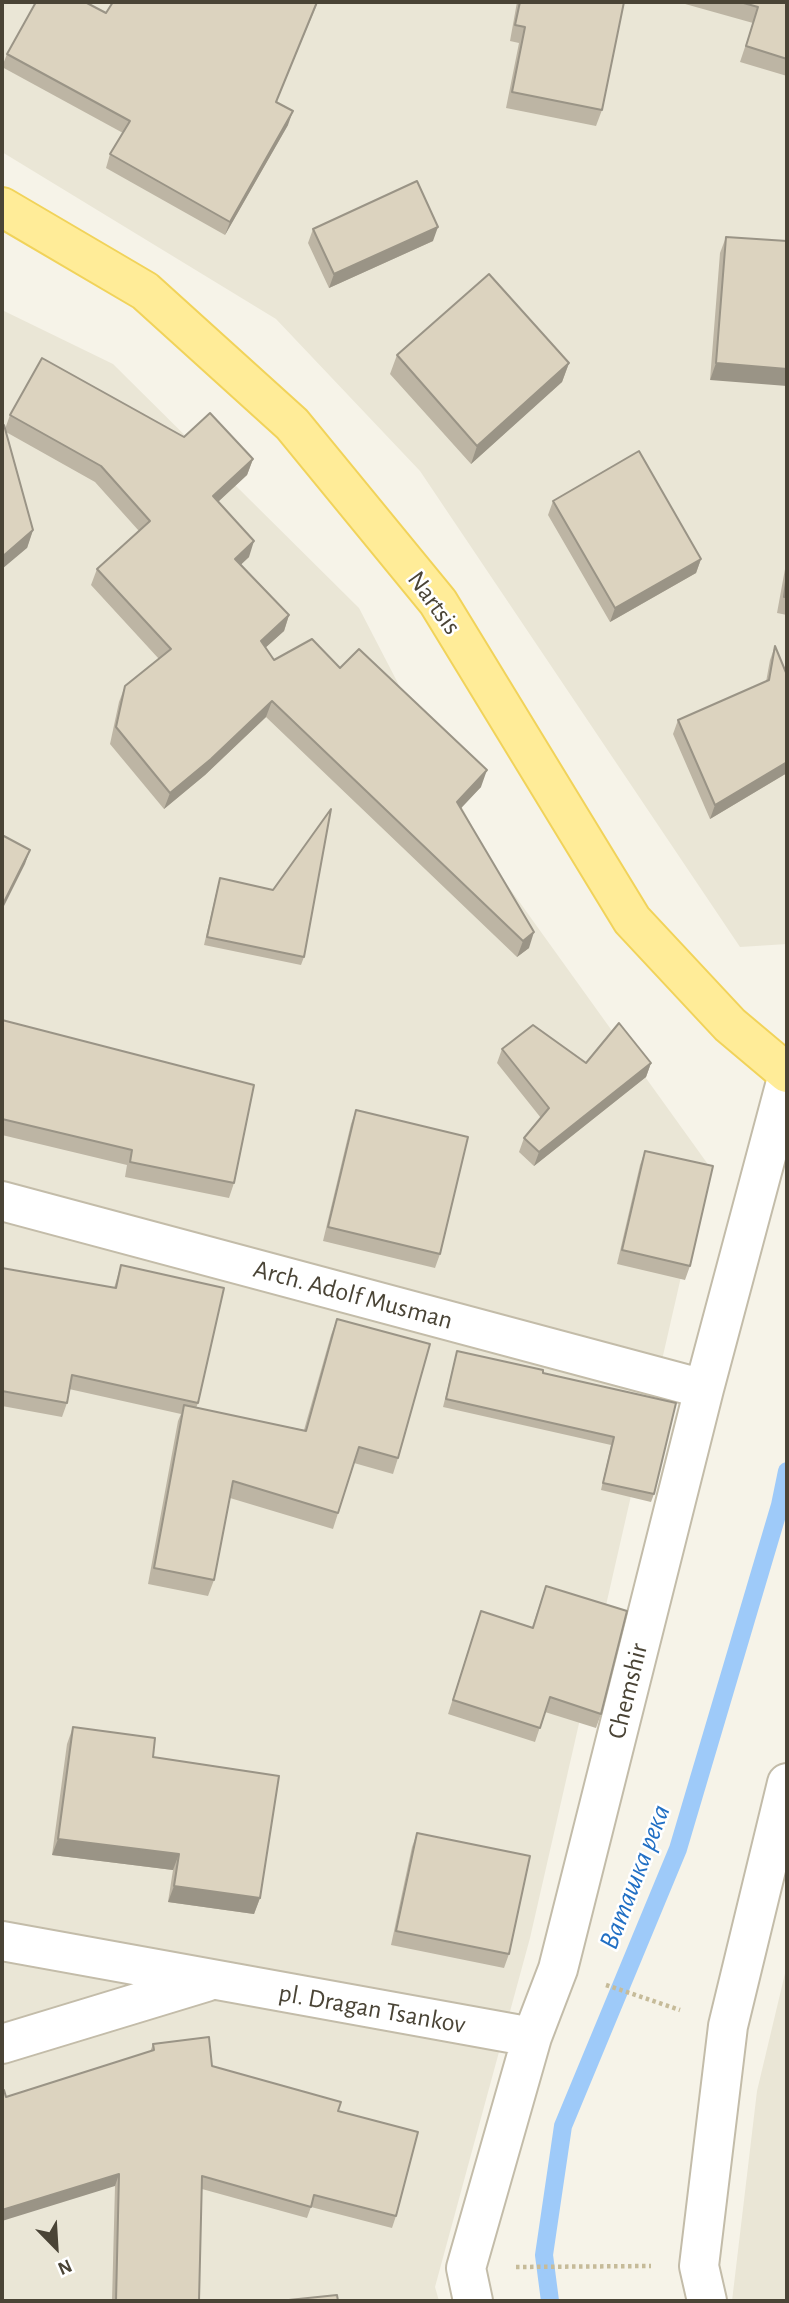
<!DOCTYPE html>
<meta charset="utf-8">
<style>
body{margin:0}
#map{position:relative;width:789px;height:2303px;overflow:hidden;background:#f6f3e8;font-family:"Alegreya Sans",sans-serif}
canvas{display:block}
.frame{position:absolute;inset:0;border:4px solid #4a4436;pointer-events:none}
.north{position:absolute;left:21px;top:2212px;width:70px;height:70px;-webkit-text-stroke:5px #fff;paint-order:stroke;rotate:156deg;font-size:19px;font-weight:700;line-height:28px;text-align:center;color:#4a4436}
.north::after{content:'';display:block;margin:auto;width:24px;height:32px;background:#4a4436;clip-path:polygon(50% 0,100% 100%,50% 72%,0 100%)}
</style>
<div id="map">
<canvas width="789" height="2303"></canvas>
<div class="frame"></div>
<div class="north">N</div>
</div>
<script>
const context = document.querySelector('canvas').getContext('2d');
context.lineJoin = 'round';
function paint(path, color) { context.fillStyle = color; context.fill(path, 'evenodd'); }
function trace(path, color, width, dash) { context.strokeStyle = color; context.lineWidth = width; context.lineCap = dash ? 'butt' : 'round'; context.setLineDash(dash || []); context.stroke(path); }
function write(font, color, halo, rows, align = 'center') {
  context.font = font + ' "Alegreya Sans",sans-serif'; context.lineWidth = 5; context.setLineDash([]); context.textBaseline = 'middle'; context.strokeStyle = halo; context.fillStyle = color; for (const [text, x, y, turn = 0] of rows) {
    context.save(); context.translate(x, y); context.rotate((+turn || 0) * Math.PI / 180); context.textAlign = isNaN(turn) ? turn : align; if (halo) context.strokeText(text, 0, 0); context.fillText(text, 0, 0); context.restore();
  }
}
paint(new Path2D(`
 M2,2H787V944L740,947L420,471L276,319L2,152Z
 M2,310L113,364L359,608L490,861L707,1163L530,1938L435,2287L439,2301H2Z
 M787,1965V2301H732L757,2091Z`), '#eae6d6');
trace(new Path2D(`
 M550,2301L544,2255L563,2126L678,1849L780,1505L787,1471`), '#9ecaf9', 18);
const minor = new Path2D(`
 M2,1201L704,1389
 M2,1941L532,2037
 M2,2044L206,1982
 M473,2301L466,2268L532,2037L558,1969L704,1389L787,1078
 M707,2301L699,2266L728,2026L787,1783`);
const major = new Path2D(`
 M2,207L145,291L292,424L438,602L632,920L730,1025L787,1073`);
trace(minor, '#c3bca9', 42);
trace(major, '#f1d35a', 42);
trace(new Path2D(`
 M606,1985L680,2010
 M516,2267L651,2266`), '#c6bb99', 4.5, [3.5, 3.5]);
trace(minor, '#fff', 38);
trace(major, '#ffec98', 38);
paint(new Path2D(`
 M113,2H318L276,102L288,125L225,235L106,168L110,154L123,133L2,67L7,54L106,13Z
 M517,2H624L602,110L596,126L506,108L519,43L510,41Z
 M678,2H787V76L740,62L753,23Z
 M313,229L433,241L329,288L308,243Z
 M726,237L787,241L710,380L720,253Z
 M397,355L569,363L562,382L471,464L390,374Z
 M10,415L184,437L253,459L247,475L218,502L249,557L241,564L289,615L284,631L265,648L274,660L340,668L481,787L460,808L529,948L517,957L266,717L205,775L164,809L110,744L119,702L125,686L159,659L91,585L97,569L139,531L95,482L6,432L33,530L27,548L5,429Z
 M553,501L701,559L696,573L610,622L548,515Z
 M787,558V615L777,613Z
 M775,646L787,675V773L710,819L673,734L678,720L766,682L770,660Z
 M220,878L273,890L304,957L301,965L204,945L218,885Z
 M2,1020L234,1183L229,1198L125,1177L127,1165L2,1135Z
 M502,1049L586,1063H651L646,1077L534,1166L519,1152L524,1138L541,1118L497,1063Z
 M356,1110L440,1254L435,1268L323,1241L351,1124Z
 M645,1151L690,1266L685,1280L617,1264L640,1165Z
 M121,1265L198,1403L196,1408L304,1430L331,1335L337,1319L398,1458L393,1474L354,1463L333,1529L230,1498L214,1580L208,1596L148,1584L178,1421L181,1414L69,1389L67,1403L62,1417L2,1406V1268L114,1288Z
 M457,1351L543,1373L676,1403L654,1494L651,1502L601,1490L611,1445L443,1407Z
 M546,1586L601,1714L596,1728L545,1712L535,1742L448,1714L481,1611L532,1627Z
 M73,1727L153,1757L260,1898L254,1914L168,1902L173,1870L52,1855L67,1744Z
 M417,1833L509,1954L504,1968L391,1945L412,1847Z
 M153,2044L338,2111L396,2216L392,2228L311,2207L307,2218L202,2189L199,2301H112L115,2186L6,2097L150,2052Z`), '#bdb5a4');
paint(new Path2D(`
 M293,111L288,125L225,235L230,222Z
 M438,227L433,241L329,288L334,274Z
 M569,363L562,382L471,464L477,446Z
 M716,363L787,369V386L710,380Z
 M253,459L247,475L207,512L213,496Z
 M33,530L27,548L2,569V557Z
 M254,541L249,557L230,575L235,559Z
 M701,559L696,573L610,622L615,608Z
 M289,615L284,631L255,657L261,641Z
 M272,701L266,717L205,775L164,809L170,793Z
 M787,762V773L710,819L715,805Z
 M487,770L481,787L451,819L457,802Z
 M30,850L25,864L2,910V906Z
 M534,932L529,948L517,957L523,941Z
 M651,1063L646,1077L534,1166L539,1152Z
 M58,1839L179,1854L173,1870L52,1855Z
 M174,1886L260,1898L254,1914L168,1902Z
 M119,2174L115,2186L2,2221V2210Z`), '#9a9486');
const building = new Path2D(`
 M36,2H85L106,13L113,2H317L276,102L293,111L230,222L110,154L130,121L7,54Z
 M520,2H624L602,110L512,92L525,27L515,25Z
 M740,2H787V59L746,46L758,7Z
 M417,181L438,227L334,274L313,229Z
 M726,237L787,241V369L716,363Z
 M489,274L569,363L477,446L397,355Z
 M42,358L184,437L210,413L253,459L213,496L254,541L235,559L289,615L261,641L274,660L312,639L340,668L359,649L487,770L457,802L534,932L523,941L272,701L211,759L170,793L116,727L125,686L171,649L97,569L150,521L101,466L10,415Z
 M4,425L33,530L2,557V428Z
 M639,451L701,559L615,608L553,501Z
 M787,574V597H784Z
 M775,646L787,675V762L715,805L678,720L769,680Z
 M331,809L304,957L207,937L220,878L273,890Z
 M2,835L30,850L2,906Z
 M2,1020L254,1085L234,1183L130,1162L132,1150L2,1119Z
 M619,1023L651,1063L539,1152L524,1138L549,1108L502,1049L533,1025L586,1063Z
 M356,1110L468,1137L440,1254L328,1227Z
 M645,1151L713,1166L690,1266L622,1250Z
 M121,1265L224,1288L198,1403L72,1375L67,1403L2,1391V1268L116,1288Z
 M337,1319L430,1344L398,1458L359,1447L338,1513L233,1481L214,1580L154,1568L184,1405L306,1431Z
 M457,1351L543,1370V1373L676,1403L654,1494L603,1483L614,1437L446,1399Z
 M546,1586L627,1611L601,1714L550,1697L540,1728L453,1700L481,1611L533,1628Z
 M73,1727L155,1738L153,1757L279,1776L260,1898L174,1886L179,1854L58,1839Z
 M417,1833L530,1856L509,1954L396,1931Z
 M209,2037L212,2066L341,2102L338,2111L418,2132L396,2216L314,2195L311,2207L202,2176L199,2301H116L119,2174L2,2210V2091L4,2090L6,2097L154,2050L153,2044Z
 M337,2295L338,2301H279Z`);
paint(building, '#dcd3bf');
trace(building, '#9a9486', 2);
write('26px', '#4a4436', '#fff', [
 ["Nartsis",434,603,54],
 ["Arch. Adolf Musman",353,1295,15],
 ["Chemshir",628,1691,-76],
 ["pl. Dragan Tsankov",372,2009,10]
]);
write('italic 28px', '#216fc4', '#fff', [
 ["Ваташка река",635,1877,-69]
]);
</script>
